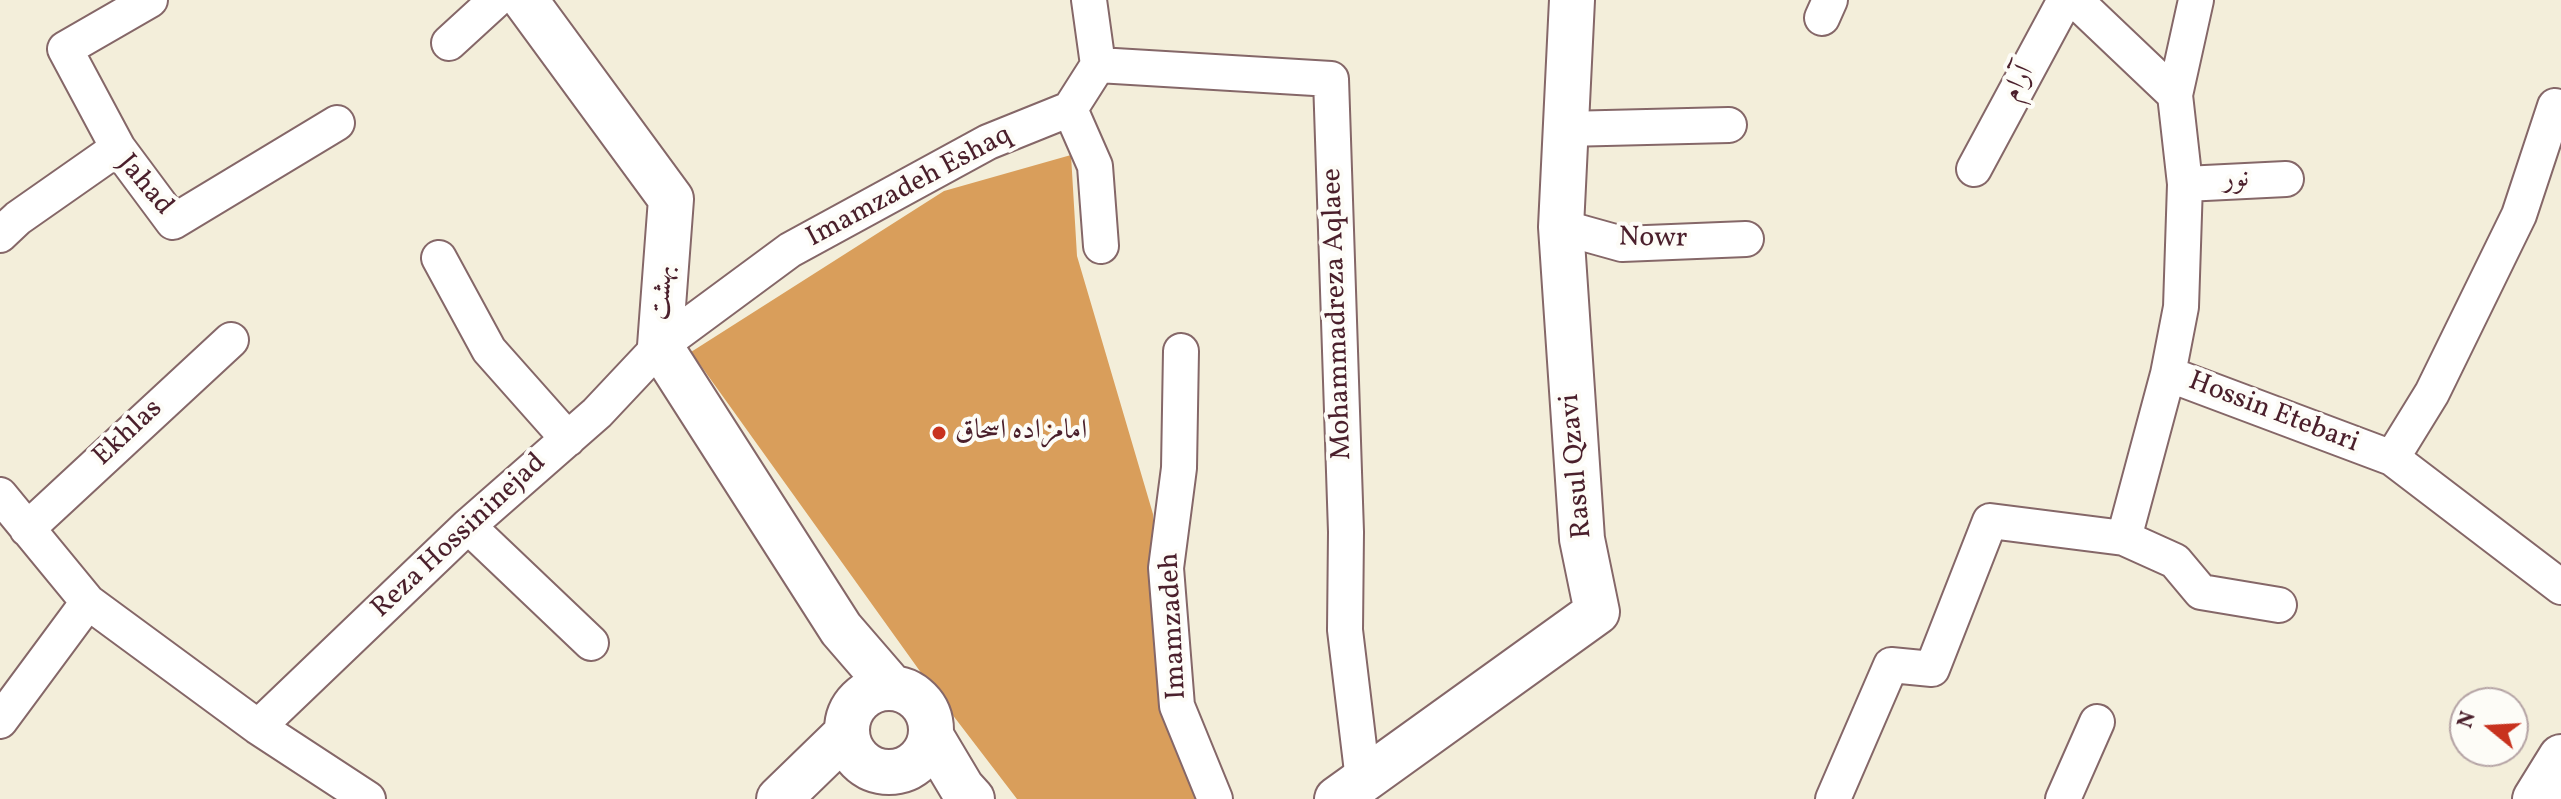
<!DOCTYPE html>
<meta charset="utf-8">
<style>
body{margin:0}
#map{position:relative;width:2561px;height:799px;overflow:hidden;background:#f3eeda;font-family:Vollkorn,serif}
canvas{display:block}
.north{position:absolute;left:2449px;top:687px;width:80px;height:80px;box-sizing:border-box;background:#fdfcf7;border:2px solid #b5a4a5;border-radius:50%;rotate:288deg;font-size:22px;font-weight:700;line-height:32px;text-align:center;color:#4a1f2b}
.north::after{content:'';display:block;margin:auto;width:28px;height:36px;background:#c8321e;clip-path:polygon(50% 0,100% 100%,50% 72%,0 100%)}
</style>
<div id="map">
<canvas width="2561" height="799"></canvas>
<div class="north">N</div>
</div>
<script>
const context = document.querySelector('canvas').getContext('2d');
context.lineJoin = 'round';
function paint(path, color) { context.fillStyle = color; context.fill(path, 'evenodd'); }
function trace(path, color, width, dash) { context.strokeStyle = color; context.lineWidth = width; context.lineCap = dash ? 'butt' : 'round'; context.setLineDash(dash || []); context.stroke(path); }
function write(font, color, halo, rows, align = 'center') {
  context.font = font + ' Vollkorn,Amiri,serif'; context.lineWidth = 8; context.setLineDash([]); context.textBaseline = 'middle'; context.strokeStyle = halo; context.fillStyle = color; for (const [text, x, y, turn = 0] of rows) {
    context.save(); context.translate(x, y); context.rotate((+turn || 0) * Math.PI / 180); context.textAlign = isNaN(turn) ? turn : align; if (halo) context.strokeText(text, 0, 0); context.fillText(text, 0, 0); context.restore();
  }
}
paint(new Path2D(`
 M1071,155L1077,256L1153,514L1162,709L1196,799H1017L932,688L691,352L944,191Z`), '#d99e5b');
const minor = new Path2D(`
 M2075,0L2175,95L2185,184L2181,307L2168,374L2392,458L2561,587
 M1822,18L1830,0
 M449,43L496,0
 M1098,65L1331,79L1346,532L1345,630L1363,780
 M2175,95L2196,0
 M1070,109L1095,166L1101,246
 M1565,129L1729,125
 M118,148L65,49L150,0
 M1974,169L2065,0
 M2185,184L2286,179
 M1561,227L1622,244L1746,239
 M0,235L18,218L118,148L173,222L337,123
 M439,258L489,350L568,439
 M1181,351L1179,468L1166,568L1177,706L1215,799
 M2392,458L2432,393L2519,215L2555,106
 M0,495L88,602L258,727L368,799
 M468,526L591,643
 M27,529L231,340
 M2124,538L2168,374
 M0,721L88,602
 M258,727L468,526L597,413L660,346L790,250L988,142L1070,109L1098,65L1089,0
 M1833,799L1891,665L1932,669L1990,521L2124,538L2175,561L2201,592L2279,605
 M2063,799L2097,722`);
const tertiary = new Path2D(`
 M525,0L671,199L660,346L841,629L892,688
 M847 730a42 42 0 1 1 84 0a42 42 0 1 1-84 0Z
 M931,736L962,788L972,799
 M779,799L847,733
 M1337,799L1597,612L1582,539L1561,227L1572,0`);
const secondary = new Path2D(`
 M2535,799L2561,757`);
trace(minor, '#856768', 38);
trace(tertiary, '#856768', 48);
trace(secondary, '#856768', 48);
trace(minor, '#fff', 34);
trace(tertiary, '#fff', 44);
trace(secondary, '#fff', 44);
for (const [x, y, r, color] of [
 [939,433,8,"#c8321e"]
]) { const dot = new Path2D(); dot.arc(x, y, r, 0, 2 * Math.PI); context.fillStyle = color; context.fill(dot); trace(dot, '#fdfcf7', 3); }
write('28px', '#4a1f2b', '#fdfcf7', [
 ["آرام",2020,84,-62],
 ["نور",2236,181,-3],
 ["Jahad",144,186,50],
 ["Imamzadeh Eshaq",910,188,-28],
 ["Nowr",1653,240,1],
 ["بهشت",664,293,-86],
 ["Mohammadreza Aqlaee",1339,314,-92],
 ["Hossin Etebari",2273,414,21],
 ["Ekhlas",129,434,-43],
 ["Rasul Qzavi",1578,466,-95],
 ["Reza Hossininejad",460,537,-43],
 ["Imamzadeh",1175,626,-93]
]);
write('28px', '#4a1f2b', '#fdfcf7', [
 ["امامزاده اسحاق",955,433]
], 'left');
</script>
